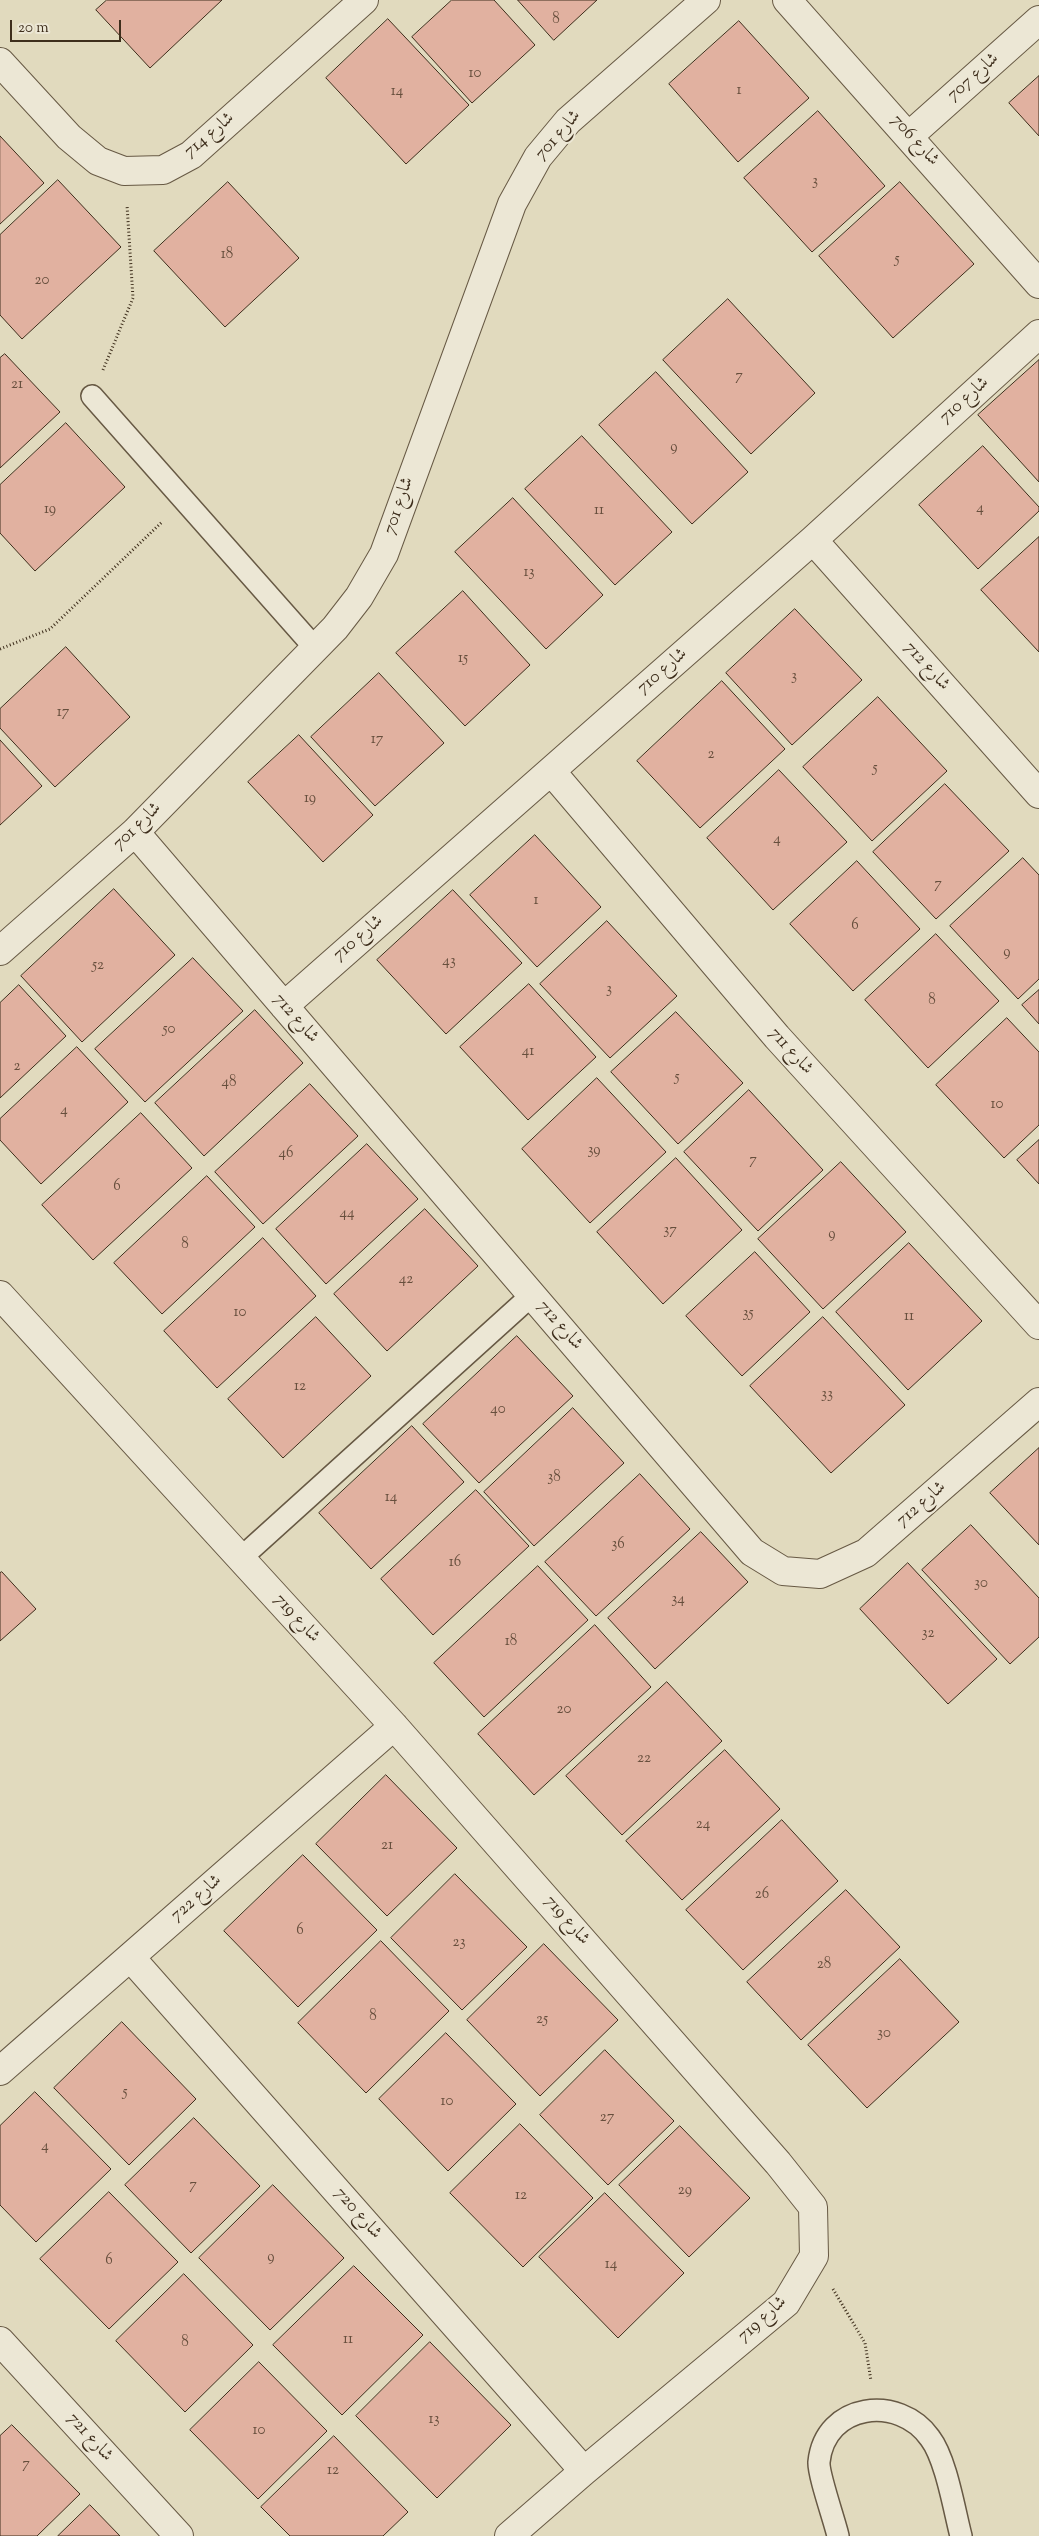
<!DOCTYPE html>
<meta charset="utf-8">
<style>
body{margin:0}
#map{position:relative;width:1039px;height:2536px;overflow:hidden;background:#e1dabe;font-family:"Sorts Mill Goudy",serif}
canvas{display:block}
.scale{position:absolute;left:10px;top:20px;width:111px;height:22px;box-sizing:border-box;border:2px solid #3e2e1c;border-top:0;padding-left:6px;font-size:15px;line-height:18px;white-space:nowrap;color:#3e2e1c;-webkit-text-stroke:4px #ece7d5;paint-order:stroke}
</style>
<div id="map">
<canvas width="1039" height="2536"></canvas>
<div class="scale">20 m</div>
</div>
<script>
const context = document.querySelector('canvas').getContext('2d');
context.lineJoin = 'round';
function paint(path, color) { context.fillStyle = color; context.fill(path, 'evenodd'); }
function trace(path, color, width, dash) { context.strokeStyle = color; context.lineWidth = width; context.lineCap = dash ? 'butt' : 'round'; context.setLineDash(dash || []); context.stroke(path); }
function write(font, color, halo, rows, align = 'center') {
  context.font = font + ' "Sorts Mill Goudy",Amiri,serif'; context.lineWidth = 4; context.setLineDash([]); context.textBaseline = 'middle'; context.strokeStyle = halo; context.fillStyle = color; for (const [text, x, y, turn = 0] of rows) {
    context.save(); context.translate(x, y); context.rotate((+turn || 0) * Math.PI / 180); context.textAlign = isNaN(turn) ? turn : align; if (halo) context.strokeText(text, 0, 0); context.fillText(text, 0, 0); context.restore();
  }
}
const building = new Path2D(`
 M107,0H222L150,68L96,10Z
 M452,0H494L535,45L472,103L412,37Z
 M518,0H597L554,40Z
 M388,19L469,105L406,164L326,78Z
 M739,21L809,98L738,162L669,84Z
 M1039,76V136L1009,103Z
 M818,111L885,186L812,252L744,178Z
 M0,136L44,183L0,224Z
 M58,180L121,247L22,339L0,315V235Z
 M228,182L299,258L225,327L154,251Z
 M900,182L974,264L893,338L819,256Z
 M728,299L815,393L751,454L663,360Z
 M5,354L60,412L0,468V358Z
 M1039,360V482L978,415Z
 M656,372L748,472L692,524L599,425Z
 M66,423L125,487L35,571L0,533V485Z
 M582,436L672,532L615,585L525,489Z
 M983,446L1039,507V511L978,569L919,505Z
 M513,498L603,595L546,649L455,552Z
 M1039,537V652L981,590Z
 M463,591L530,665L465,726L396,653Z
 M795,609L862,680L792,745L726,673Z
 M66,647L130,717L55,787L0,728V709Z
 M379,673L444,743L375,806L311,737Z
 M722,681L785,749L700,828L637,761Z
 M878,697L947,771L872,841L803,767Z
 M299,735L373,815L323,862L248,782Z
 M0,740L42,786L0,825Z
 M779,770L847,842L773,910L707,838Z
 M945,784L1009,851L936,919L873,852Z
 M535,835L601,907L537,967L470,895Z
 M1023,858L1039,875V979L1018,999L950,926Z
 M857,861L920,929L853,991L790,924Z
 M114,889L175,955L82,1042L21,976Z
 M453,890L522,963L446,1034L377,960Z
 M607,921L677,996L610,1058L540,984Z
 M936,934L999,1001L928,1068L865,1000Z
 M193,958L243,1011L145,1102L95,1049Z
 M529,984L596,1057L528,1120L460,1047Z
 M19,985L66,1036L0,1098V1003Z
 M1039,990V1024L1022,1005Z
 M255,1010L303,1063L204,1156L155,1103Z
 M676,1012L743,1083L678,1144L611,1072Z
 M1007,1018L1039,1052V1125L1004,1158L936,1085Z
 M77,1047L128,1102L41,1184L0,1140V1119Z
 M597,1078L666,1152L590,1223L522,1149Z
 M310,1084L358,1136L263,1224L215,1172Z
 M749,1090L823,1170L758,1231L684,1152Z
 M141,1113L192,1168L93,1260L42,1205Z
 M1039,1140V1184L1017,1160Z
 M367,1144L418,1199L326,1284L276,1229Z
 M676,1158L742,1230L663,1304L597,1232Z
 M841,1162L906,1232L823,1309L758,1239Z
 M207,1176L255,1227L162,1314L114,1263Z
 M425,1209L478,1266L387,1351L334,1294Z
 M263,1238L316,1296L217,1388L164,1331Z
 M909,1243L982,1321L908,1390L836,1312Z
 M755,1252L810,1312L742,1376L686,1316Z
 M316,1317L371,1376L283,1458L228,1399Z
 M823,1317L905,1405L831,1473L750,1386Z
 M517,1336L573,1396L479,1483L423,1424Z
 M573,1408L624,1463L534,1546L484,1492Z
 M412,1426L464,1482L371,1569L319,1513Z
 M1039,1448V1545L990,1493Z
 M640,1474L690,1529L596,1616L545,1562Z
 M476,1490L529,1546L433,1635L381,1579Z
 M971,1525L1039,1598V1637L1010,1664L922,1570Z
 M701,1532L748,1582L655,1669L608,1618Z
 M908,1563L997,1659L948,1704L860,1609Z
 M538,1566L588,1620L484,1717L434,1663Z
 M2,1572L36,1609L0,1641V1573Z
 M595,1625L651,1687L534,1795L478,1734Z
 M667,1682L722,1741L622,1835L566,1776Z
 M725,1750L780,1809L682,1900L626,1841Z
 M386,1775L457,1848L387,1916L316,1844Z
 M782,1820L838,1881L743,1970L686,1910Z
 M303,1855L377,1930L298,2007L224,1931Z
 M455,1874L527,1947L462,2010L391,1938Z
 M846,1890L900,1947L801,2040L747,1982Z
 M381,1941L449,2011L366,2093L298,2023Z
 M544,1944L618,2020L540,2096L467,2020Z
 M900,1959L959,2022L867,2108L808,2045Z
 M122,2022L196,2099L129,2165L54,2088Z
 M446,2033L516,2104L448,2171L379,2099Z
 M605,2050L674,2121L608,2185L540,2115Z
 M35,2092L111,2169L36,2242L0,2205V2126Z
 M194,2118L260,2186L191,2253L125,2185Z
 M520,2124L593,2198L523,2267L450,2193Z
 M680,2126L750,2198L689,2257L619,2185Z
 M273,2185L344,2258L270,2330L199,2258Z
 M109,2192L178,2262L109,2329L40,2259Z
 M605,2193L684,2273L618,2338L539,2257Z
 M354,2266L423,2335L342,2415L273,2345Z
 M184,2274L253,2345L185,2412L116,2341Z
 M430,2342L511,2425L437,2498L356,2416Z
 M259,2362L327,2431L258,2499L190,2430Z
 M12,2425L80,2494L37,2536H0V2436Z
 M334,2436L408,2512L383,2536H290L261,2507Z
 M90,2505L120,2536H58Z`);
paint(building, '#e1b1a0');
trace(building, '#3e2e1c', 1);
const service = new Path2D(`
 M92,396L315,648
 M241,1558L532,1295
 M838,2536C835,2522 818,2474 819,2462C825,2403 899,2394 930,2438C946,2459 954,2509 961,2536`);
const minor = new Path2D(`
 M787,0L1039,284
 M0,62L69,137L98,161L124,171L163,170L191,155L364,0
 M909,136L1039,20
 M813,540L1039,794
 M551,771L777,1037L1039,1325
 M135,832L752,1552L783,1571L820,1574L866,1553L1039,1402
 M0,951L135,832L335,628L359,597L384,554L512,204L538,157L568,121L706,0
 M284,1006L813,540L1039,334
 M0,1295L394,1726L778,2163L813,2207L814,2256L786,2303L584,2471L509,2536
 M131,1958L584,2471
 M0,2071L394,1726
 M0,2341L179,2536`);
trace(service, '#675944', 24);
trace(minor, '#675944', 30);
trace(new Path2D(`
 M103,370L133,298L127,205
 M0,649L50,629L162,522
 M833,2289L865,2343L871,2381`), '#3e2e1c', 3, [1, 2.5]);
trace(service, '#ece7d5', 21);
trace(minor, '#ece7d5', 28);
write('15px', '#674f3d', null, [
 ["8",556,20],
 ["10",475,74],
 ["1",739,91],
 ["14",397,92],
 ["3",815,182],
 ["18",227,255],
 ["5",897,260],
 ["20",42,281],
 ["7",739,377],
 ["21",17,385],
 ["9",674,448],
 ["4",980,509],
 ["19",50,510],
 ["11",599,511],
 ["13",529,573],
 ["15",463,659],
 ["3",794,677],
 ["17",63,713],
 ["17",377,740],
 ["2",711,755],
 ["5",875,769],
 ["19",310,799],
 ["4",777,840],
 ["7",938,885],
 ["1",536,901],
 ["6",855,926],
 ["9",1007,953],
 ["43",449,962],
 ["52",98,966],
 ["3",609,990],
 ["8",932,1001],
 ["50",169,1030],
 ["41",528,1052],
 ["2",17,1067],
 ["5",677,1078],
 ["48",229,1083],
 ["10",997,1105],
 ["4",64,1111],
 ["39",594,1151],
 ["46",286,1154],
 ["7",753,1161],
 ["6",117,1187],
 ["44",347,1214],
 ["37",670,1231],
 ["9",832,1235],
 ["8",185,1245],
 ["42",406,1280],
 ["10",240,1313],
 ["35",748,1314],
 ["11",909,1317],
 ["12",300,1387],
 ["33",827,1395],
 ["40",498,1410],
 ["38",554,1478],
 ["14",391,1498],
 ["36",618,1545],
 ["16",455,1563],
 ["30",981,1584],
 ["34",678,1600],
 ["32",928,1634],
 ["18",511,1642],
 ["20",564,1710],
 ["22",644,1759],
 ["24",703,1825],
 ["21",387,1846],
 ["26",762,1895],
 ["6",300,1931],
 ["23",459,1943],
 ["28",824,1965],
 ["8",373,2017],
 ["25",542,2020],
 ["30",884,2034],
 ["5",125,2093],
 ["10",447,2102],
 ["27",607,2118],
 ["4",45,2147],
 ["7",193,2186],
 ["29",685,2191],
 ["12",521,2196],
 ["9",271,2258],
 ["6",109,2261],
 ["14",611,2265],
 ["11",348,2340],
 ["8",185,2343],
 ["13",434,2420],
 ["10",259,2431],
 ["7",26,2465],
 ["12",333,2471]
]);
write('18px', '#3e2e1c', '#ece7d5', [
 ["شارع 707",974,78,-42],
 ["شارع 714",210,136,-40],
 ["شارع 701",559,136,-49],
 ["شارع 706",914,141,48],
 ["شارع 710",965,401,-42],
 ["شارع 701",400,506,-71],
 ["شارع 712",926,667,48],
 ["شارع 710",663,672,-41],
 ["شارع 701",138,827,-44],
 ["شارع 710",359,939,-41],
 ["شارع 712",295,1019,49],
 ["شارع 711",790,1052,48],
 ["شارع 712",559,1326,49],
 ["شارع 712",922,1505,-41],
 ["شارع 719",296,1619,48],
 ["شارع 722",197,1899,-41],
 ["شارع 719",566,1921,49],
 ["شارع 720",357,2214,49],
 ["شارع 719",763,2320,-42],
 ["شارع 721",89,2438,48]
]);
</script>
